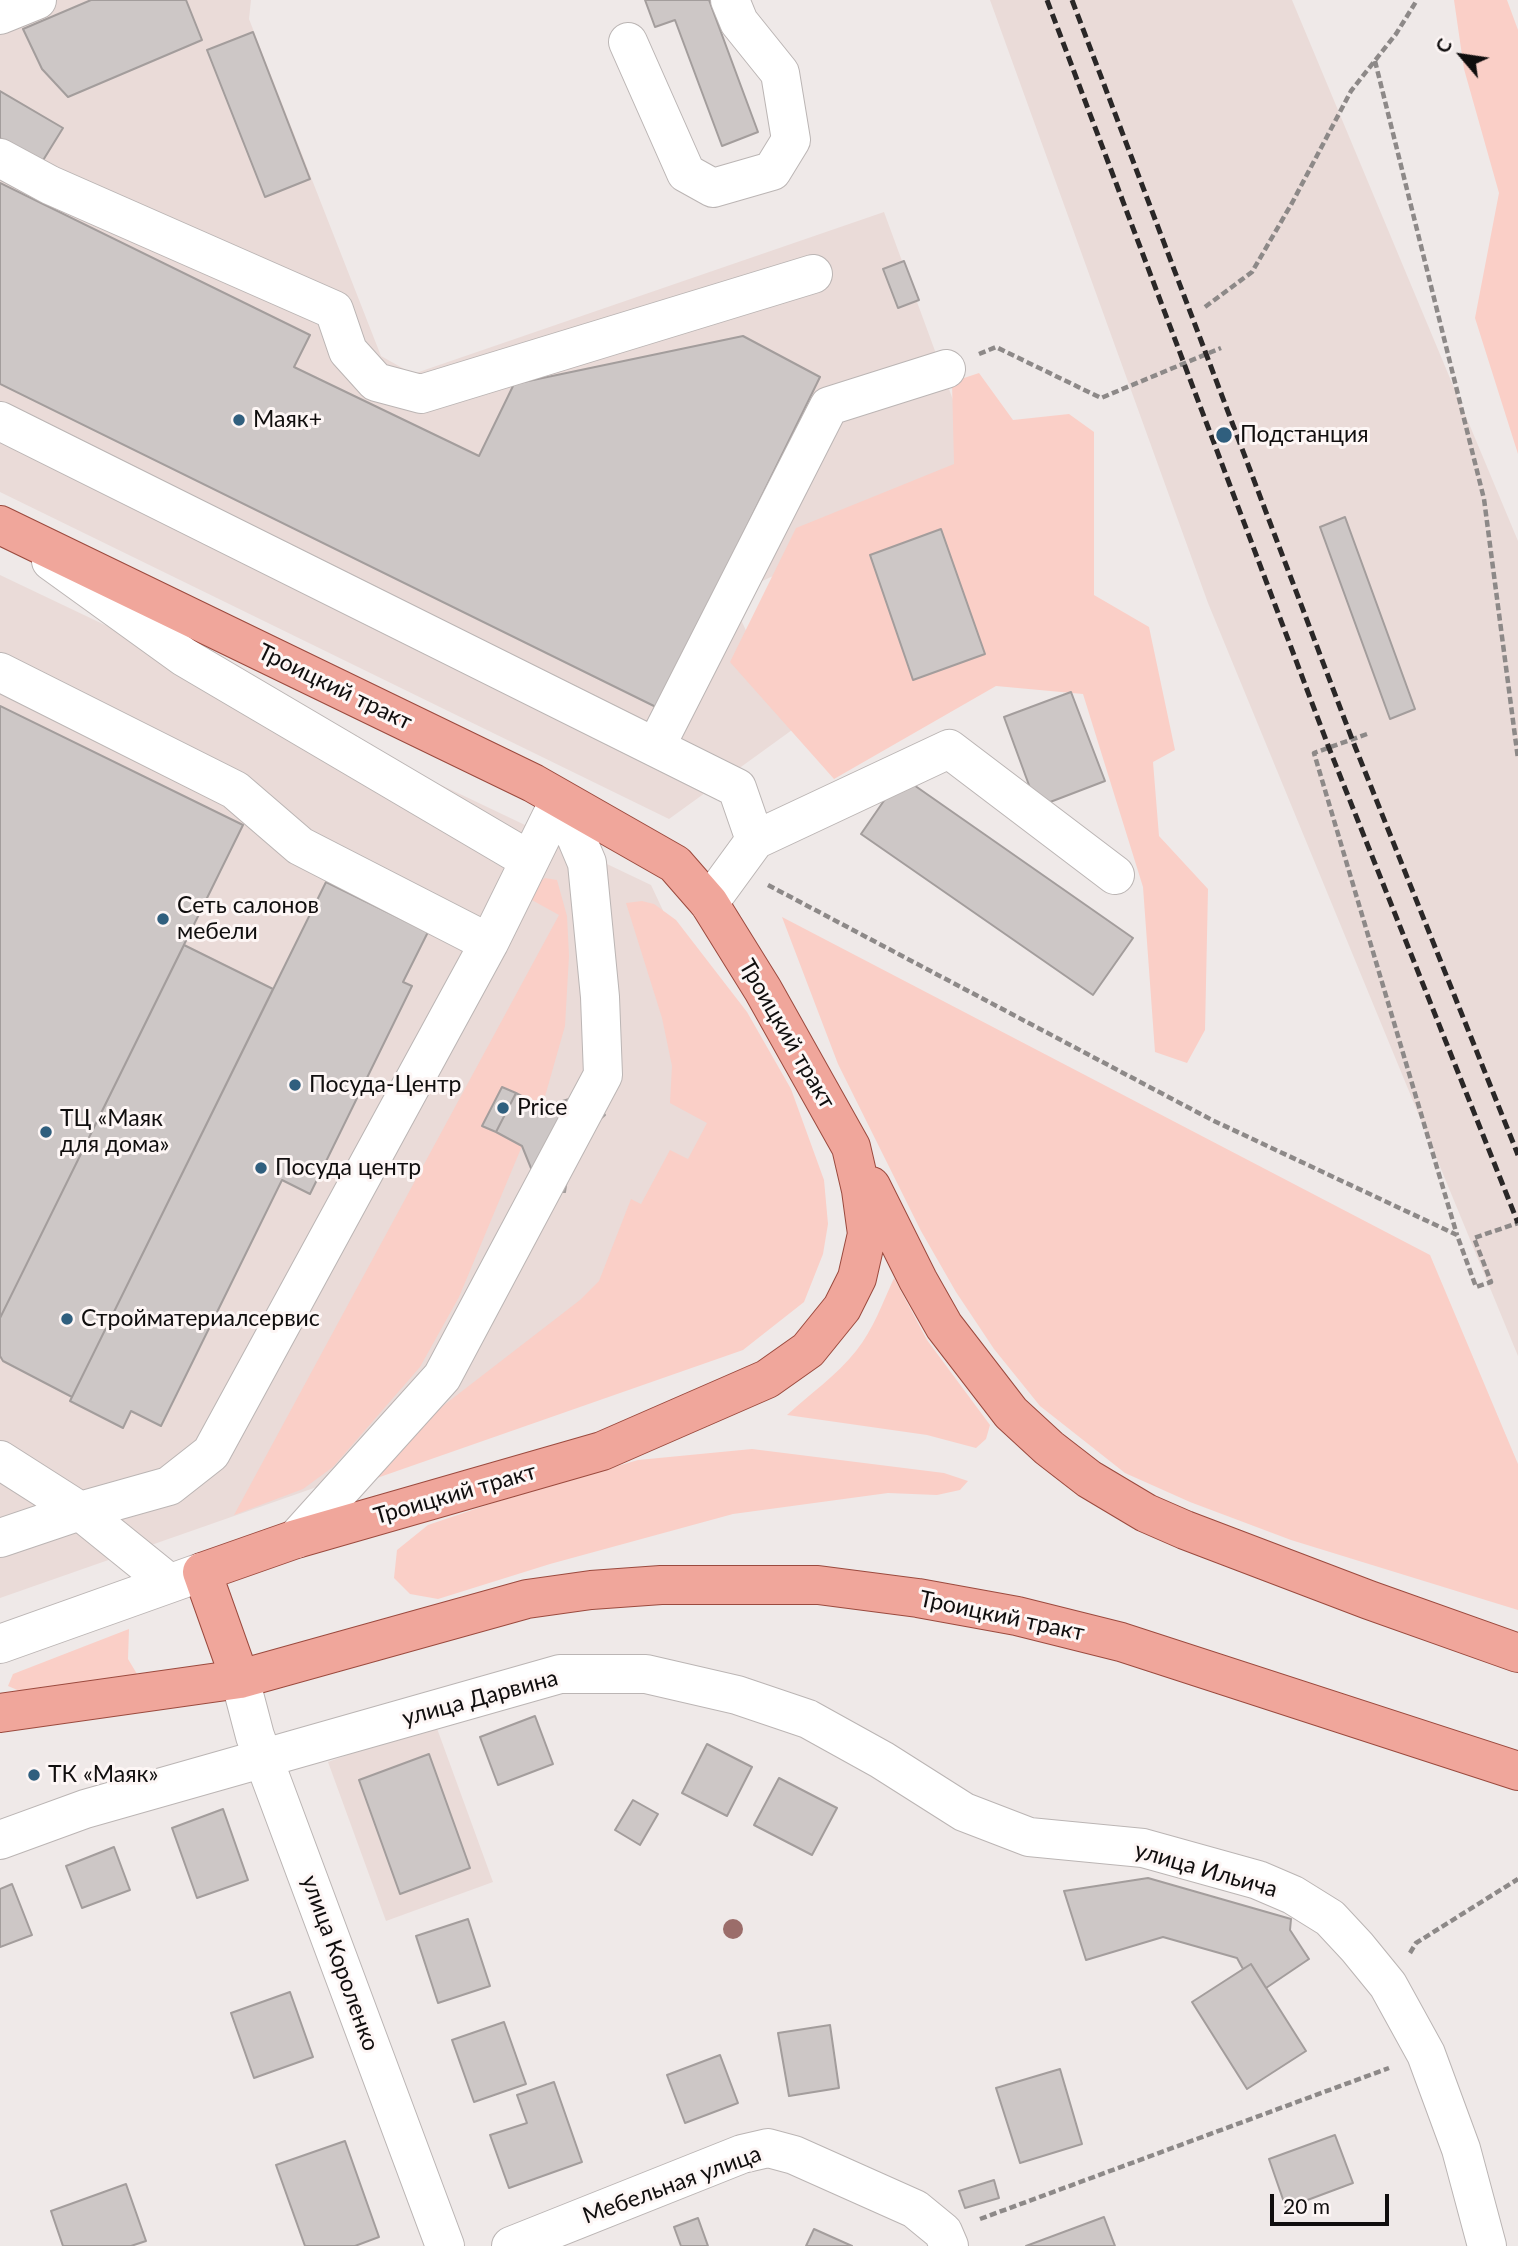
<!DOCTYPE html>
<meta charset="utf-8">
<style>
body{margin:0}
#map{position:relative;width:1518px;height:2246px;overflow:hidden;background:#efe9e8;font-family:Lato,sans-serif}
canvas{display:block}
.north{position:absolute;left:1427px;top:21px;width:70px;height:70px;-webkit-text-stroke:5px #fdf6f5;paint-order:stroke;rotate:299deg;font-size:19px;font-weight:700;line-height:28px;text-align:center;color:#100e0e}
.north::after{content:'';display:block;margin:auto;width:24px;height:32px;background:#100e0e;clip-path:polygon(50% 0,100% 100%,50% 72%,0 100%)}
.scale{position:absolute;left:1270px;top:2194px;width:119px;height:32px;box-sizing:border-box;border:4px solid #100e0e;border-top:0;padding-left:9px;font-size:21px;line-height:24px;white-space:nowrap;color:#100e0e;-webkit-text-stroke:5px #fdf6f5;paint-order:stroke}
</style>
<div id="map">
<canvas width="1518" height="2246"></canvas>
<div class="north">С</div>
<div class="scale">20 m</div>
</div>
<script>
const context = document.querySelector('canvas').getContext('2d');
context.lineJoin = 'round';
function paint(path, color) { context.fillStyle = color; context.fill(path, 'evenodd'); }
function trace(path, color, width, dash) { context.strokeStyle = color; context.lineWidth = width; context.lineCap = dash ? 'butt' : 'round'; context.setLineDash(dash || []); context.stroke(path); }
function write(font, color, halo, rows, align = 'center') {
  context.font = font + ' Lato,sans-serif'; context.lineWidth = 6; context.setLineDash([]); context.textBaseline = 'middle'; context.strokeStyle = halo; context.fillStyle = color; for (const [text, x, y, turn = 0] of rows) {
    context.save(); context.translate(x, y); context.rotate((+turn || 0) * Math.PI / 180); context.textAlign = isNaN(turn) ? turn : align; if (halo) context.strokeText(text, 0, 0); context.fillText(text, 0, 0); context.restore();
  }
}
paint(new Path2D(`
 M0,0H251L249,19L381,356L413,374L884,212L982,479L730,596L792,730L669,819L0,492Z
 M990,0H1292L1518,541V1356L1208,603Z
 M0,575L651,885L758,1112L638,1337L411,1454L0,1598Z
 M435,1723L493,1882L386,1921L328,1762Z`), '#eadbd8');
paint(new Path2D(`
 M1454,0H1507L1518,30V454L1475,318L1499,193L1464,69Z
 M979,373L1013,420L1069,414L1094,432V595L1149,627L1175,750L1153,762L1159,836L1208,889L1205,1030L1187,1063L1155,1052L1143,887L1083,694L996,686L834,779L730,662L796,528L954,464L952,382Z
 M545,878L557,880L567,916L569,956L565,1026L542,1107L503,1087L483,1125L522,1146L459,1297L420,1367L333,1467L303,1489L234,1515L559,915L530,899L538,883Z
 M642,901L654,904L676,920L747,1012L791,1089L824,1180L828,1224L823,1254L804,1302L743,1350L377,1478L426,1419L580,1300L599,1281L631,1199L641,1204L670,1150L688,1159L707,1123L670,1103L672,1066L662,1018L626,903Z
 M782,917L1430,1255L1518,1464V1610L1291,1540L1190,1502L1125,1473L1040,1406L994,1349L956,1292L921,1231L838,1064Z
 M894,1278L927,1340L990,1425L986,1439L976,1448L927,1435L787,1415C810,1394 837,1375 856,1351C873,1330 883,1302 894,1278Z
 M752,1449L944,1473L968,1481L960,1490L937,1495L888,1493L733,1514L550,1564L438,1599L410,1594L394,1578L397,1550L428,1525L496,1502L638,1460Z
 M129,1629L128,1659L137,1674L22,1692L8,1686L13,1674Z`), '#facfc7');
const building = new Path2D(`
 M91,0H186L202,40L68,97L42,69L23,29Z
 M645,0H709L758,132L722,146L675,20L655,27Z
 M253,32L310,179L265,197L207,50Z
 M0,91L63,128L42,162L0,138Z
 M0,183L310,335L294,367L479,456L514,384L743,336L820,377L658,708L0,384Z
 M904,261L919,300L898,308L883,269Z
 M1345,517L1415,709L1390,719L1320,527Z
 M941,529L985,654L913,680L870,555Z
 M1071,692L1105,781L1037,807L1004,717Z
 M0,706L243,825L0,1318Z
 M901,776L1133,938L1093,995L861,834Z
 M326,882L428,932L403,982L412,986L310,1194L282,1180L161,1426L131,1411L123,1428L70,1401Z
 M184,945L273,989L72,1397L3,1361L0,1356V1318Z
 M502,1087L516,1093L496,1132L482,1126Z
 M587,1090L605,1115L590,1128L569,1166L565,1192L533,1191L535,1178L522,1146L496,1132L516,1093L542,1107L576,1097Z
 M535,1716L553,1764L498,1785L480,1737Z
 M707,1744L752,1767L727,1816L682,1793Z
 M429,1754L470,1868L400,1894L359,1780Z
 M779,1778L837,1808L812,1855L754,1825Z
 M633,1800L658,1814L640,1845L615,1830Z
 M223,1809L248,1880L197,1898L172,1828Z
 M114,1847L130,1890L82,1908L66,1866Z
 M1148,1878L1291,1919L1290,1930L1309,1959L1266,1988L1251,1964L1243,1969L1237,1958L1163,1937L1086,1960L1064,1891Z
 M12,1884L32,1935L0,1947V1889Z
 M468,1919L490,1986L438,2003L416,1936Z
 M1251,1964L1306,2051L1247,2089L1192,2002Z
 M290,1992L313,2057L254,2078L231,2013Z
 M504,2022L526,2084L474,2102L452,2040Z
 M830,2025L839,2088L789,2096L778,2033Z
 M720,2055L738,2103L685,2123L667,2075Z
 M1060,2069L1082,2144L1020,2163L996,2088Z
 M554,2082L582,2162L509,2188L490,2135L527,2123L517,2095Z
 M1335,2135L1353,2183L1286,2208L1269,2159Z
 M345,2141L379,2237L355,2246H305L276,2165Z
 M994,2180L999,2198L965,2208L959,2191Z
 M126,2184L146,2241L131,2246H63L51,2211Z
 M1104,2217L1115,2246H1026Z
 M698,2218L708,2246H681L674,2227Z
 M814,2229L852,2246H806Z`);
paint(building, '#cdc7c6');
trace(building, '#a39d9c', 2);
const minor = new Path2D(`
 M0,15L37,0
 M628,42L686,173L713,188L772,171L791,140L780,73L739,22L730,0
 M0,158L50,185L334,310L348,351L376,382L421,394L813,274
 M0,421L737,788L755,840L709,903
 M51,561L184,657L529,860
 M0,672L235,790L300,846L489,943
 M656,746L829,406L946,369
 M755,840L949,749L1115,875
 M0,1460L80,1511L169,1583
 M0,1538L80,1511L169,1486L211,1453L489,943L560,799
 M296,1539L442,1377L603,1075L600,997L587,863L560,799
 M0,1644L202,1572
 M240,1679L255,1736L445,2246
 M0,1840L85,1809L560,1674H646L737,1695L808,1719L882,1760L964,1812L1029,1837L1143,1848L1258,1880L1293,1895L1330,1918L1357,1947L1388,1985L1426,2054L1461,2149L1487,2246
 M511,2246L742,2154L768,2148L794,2155L915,2209L943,2232L949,2246`);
const major = new Path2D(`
 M0,525L533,783L675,864L709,903L763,990L851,1147L861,1190L867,1234L857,1278L842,1308L808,1350L767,1379L602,1451L296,1539L202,1572L240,1679
 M871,1186L918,1280L944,1326L1011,1413L1049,1448L1089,1479L1146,1513L1185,1530L1369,1600L1518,1653
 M0,1713L240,1679L527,1599L591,1590L661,1585H818L918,1598L1017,1616L1121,1642L1518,1771`);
trace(minor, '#bbb5b4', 40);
trace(major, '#9b4a3e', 40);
trace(new Path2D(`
 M1375,61L1484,499L1518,759
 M1205,307L1252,272L1292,203L1351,91L1396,34L1417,0
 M979,354L996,347L1101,398L1221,348
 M1367,734L1314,753L1457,1235
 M768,885L1212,1120L1457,1235L1476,1287L1491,1282L1474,1238L1518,1223
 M1410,1953L1416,1943L1518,1879
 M980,2219L1389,2068`), '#8d8988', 4.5, [7, 3.5]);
trace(minor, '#fff', 38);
trace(major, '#f0a69b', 38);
trace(new Path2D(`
 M1047,0L1329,748L1518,1223
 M1072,0L1352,739L1518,1155`), '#2a2727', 5, [10, 5]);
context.fillStyle = '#9b6d6a';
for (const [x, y] of [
 [733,1929]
]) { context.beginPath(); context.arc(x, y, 10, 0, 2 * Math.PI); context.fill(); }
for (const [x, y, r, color] of [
 [239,420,7,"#305f7e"],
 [1224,435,9,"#305f7e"],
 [163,919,7,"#305f7e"],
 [295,1085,7,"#305f7e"],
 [503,1108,7,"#305f7e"],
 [46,1132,7,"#305f7e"],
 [261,1168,7,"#305f7e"],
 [67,1319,7,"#305f7e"],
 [34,1775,7,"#305f7e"]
]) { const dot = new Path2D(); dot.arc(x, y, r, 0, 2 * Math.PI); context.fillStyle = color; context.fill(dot); trace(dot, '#fdf6f5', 2.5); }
write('23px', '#100e0e', '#fdf6f5', [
 ["Маяк+",253,420],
 ["Подстанция",1240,435],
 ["Сеть салонов",177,906],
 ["мебели",177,932],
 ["Посуда-Центр",309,1085],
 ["Price",517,1108],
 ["ТЦ «Маяк",60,1119],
 ["для дома»",60,1145],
 ["Посуда центр",275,1168],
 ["Стройматериалсервис",81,1319],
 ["ТК «Маяк»",48,1775]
], 'left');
write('23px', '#100e0e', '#fdf6f5', [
 ["Троицкий тракт",335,687,26],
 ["Троицкий тракт",787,1034,60],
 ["Троицкий тракт",455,1494,-16],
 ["Троицкий тракт",1002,1616,12],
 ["улица Дарвина",480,1698,-15],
 ["улица Ильича",1206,1870,16],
 ["улица Короленко",340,1963,70],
 ["Мебельная улица",672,2185,-20]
]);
</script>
